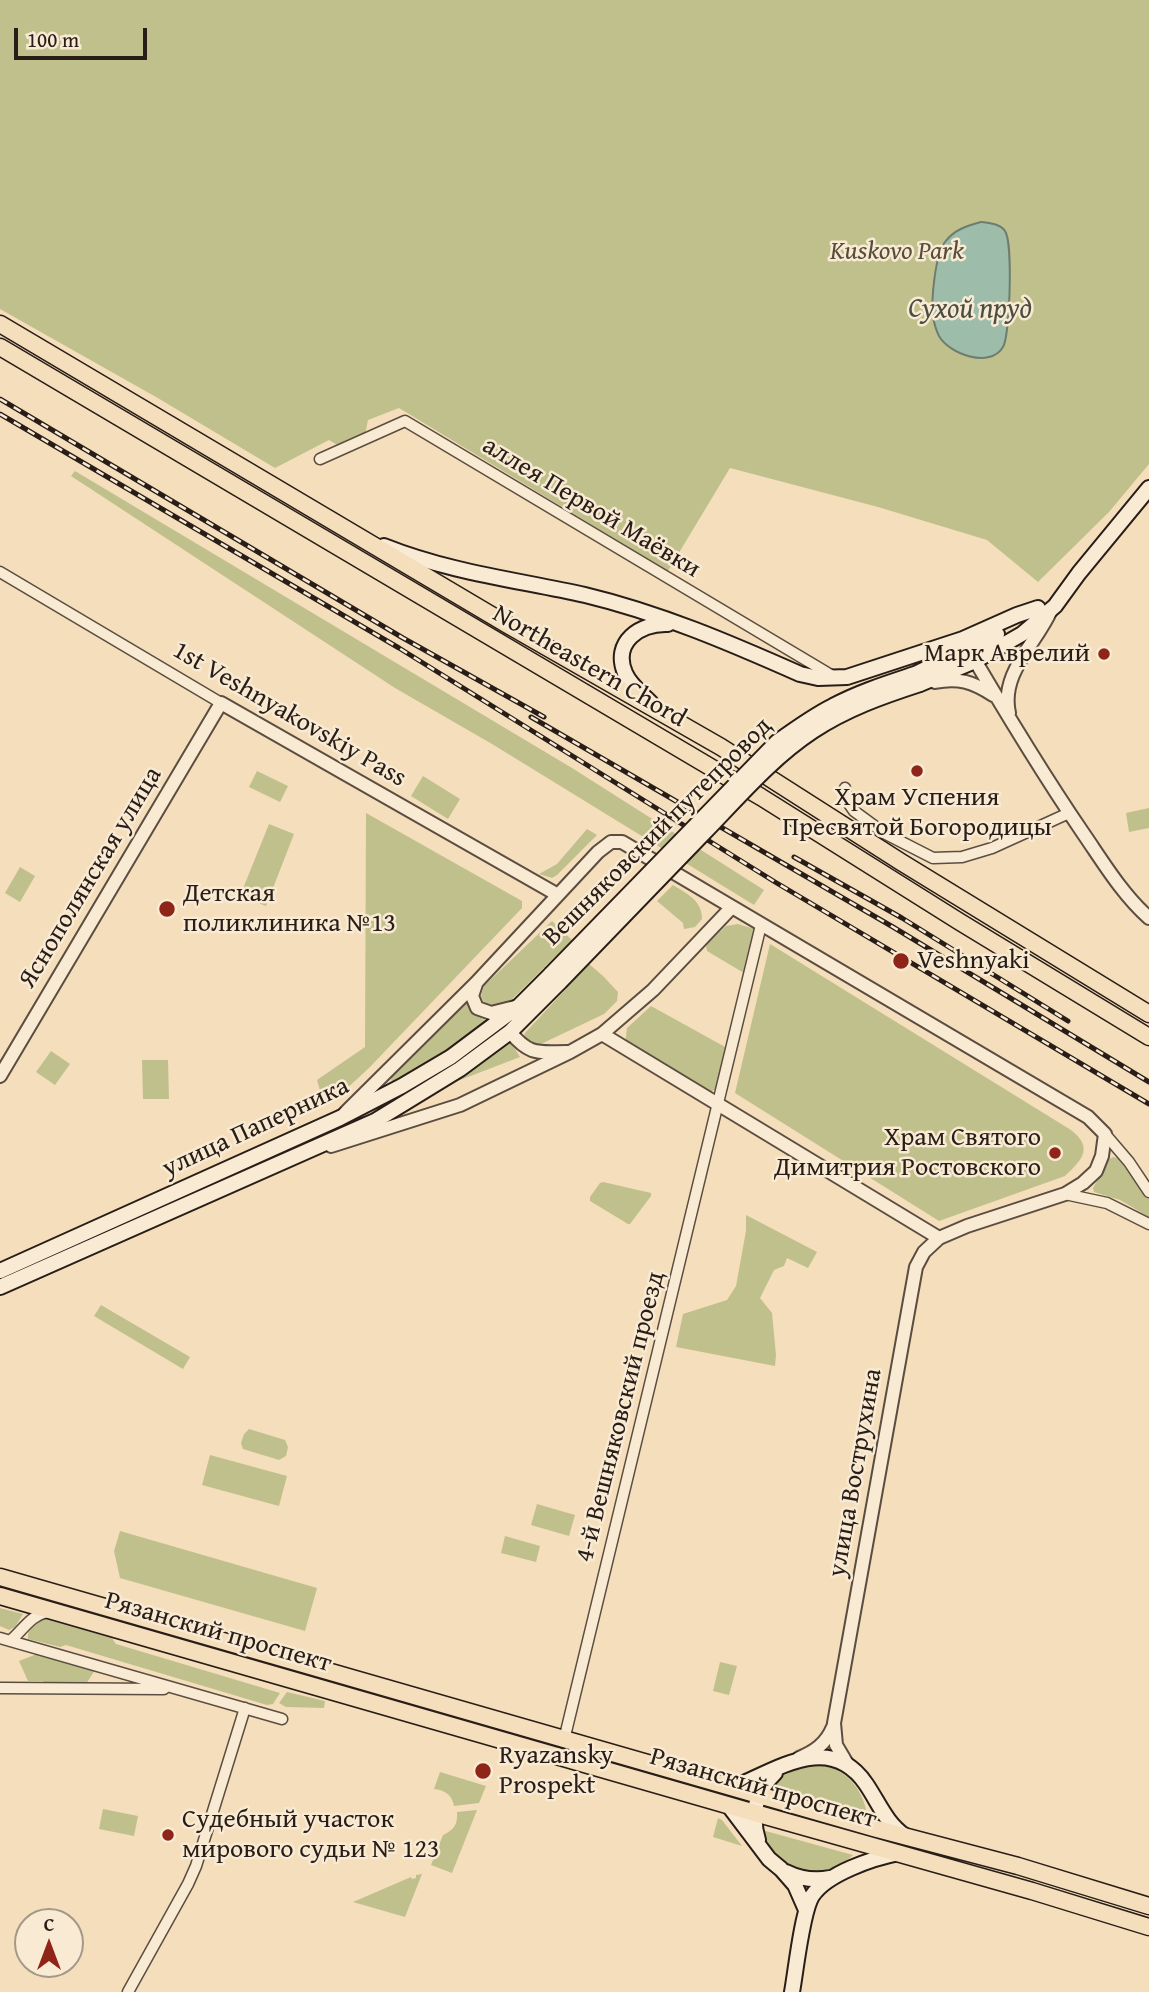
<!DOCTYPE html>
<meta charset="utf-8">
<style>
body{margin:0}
#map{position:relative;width:1149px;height:1992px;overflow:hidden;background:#f5debb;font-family:"Gentium Book Plus",serif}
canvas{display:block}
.north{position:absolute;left:14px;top:1908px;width:70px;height:70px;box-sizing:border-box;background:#f8ead3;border:2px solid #a59888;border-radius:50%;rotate:0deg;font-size:19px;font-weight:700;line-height:28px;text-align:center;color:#281d17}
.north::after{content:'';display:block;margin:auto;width:24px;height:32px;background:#8f2418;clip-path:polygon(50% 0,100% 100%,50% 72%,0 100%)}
.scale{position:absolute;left:14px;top:28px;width:133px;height:32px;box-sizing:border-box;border:4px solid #281d17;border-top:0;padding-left:9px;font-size:21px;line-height:24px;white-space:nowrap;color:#281d17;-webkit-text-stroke:5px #f8ead3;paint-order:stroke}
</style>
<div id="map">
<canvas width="1149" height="1992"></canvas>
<div class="north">С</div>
<div class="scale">100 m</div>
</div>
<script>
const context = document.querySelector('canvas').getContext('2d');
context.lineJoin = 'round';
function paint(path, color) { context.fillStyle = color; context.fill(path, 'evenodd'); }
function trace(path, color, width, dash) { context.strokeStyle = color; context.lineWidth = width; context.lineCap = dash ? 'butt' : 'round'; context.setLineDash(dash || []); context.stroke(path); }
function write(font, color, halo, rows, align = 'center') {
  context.font = font + ' "Gentium Book Plus",serif'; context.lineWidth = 5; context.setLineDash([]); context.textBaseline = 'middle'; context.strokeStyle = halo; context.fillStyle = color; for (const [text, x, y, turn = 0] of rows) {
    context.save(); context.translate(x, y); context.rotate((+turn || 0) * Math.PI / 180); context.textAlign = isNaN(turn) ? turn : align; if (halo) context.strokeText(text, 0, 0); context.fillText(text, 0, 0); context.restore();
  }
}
paint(new Path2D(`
 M0,0H1149V464L1109,512L1038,582L987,540L878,507L730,468L668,571L399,408L368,420L365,435L337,445L329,440L275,468L156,397L0,309Z
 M75,471L572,768L764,890L754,905L492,744L395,688L71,476Z
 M257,771L288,786L280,802L249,787Z
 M423,776L460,799L448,819L411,796Z
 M1149,808V828L1129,832L1126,813Z
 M366,813L522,901V908L369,1068L343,1092L324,1104L317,1080L365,1047Z
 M269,824L294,834L266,906L240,896Z
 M587,829L597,835L557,875L552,878L539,874L557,864Z
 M20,867L35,876L20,902L5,893Z
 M673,885C687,894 702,900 702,919L695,927L684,929L683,923L657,901Z
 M552,921L572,940L503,1008C491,1009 486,1007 481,996L484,986Z
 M738,924L754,929L744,973L707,951L706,945L726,926Z
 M770,944L1071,1130C1094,1148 1082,1160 1065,1176L939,1221L735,1093Z
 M589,964L603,976L618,992L617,1001L604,1014L541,1044H530L523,1040L525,1033Z
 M467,998C470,1011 475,1015 486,1021L446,1054L393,1082L391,1080L392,1075Z
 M651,1006L727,1048L717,1089L704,1094L625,1045L627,1028Z
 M510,1041L520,1057L455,1082Z
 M51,1051L70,1064L55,1085L36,1072Z
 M142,1060H168L169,1099H143Z
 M1113,1157L1117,1158L1137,1181L1149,1199V1217L1120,1200L1094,1192L1093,1188C1100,1176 1104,1174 1109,1159Z
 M603,1182L651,1193V1196L630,1224H628L590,1201V1197L600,1183Z
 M746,1215L817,1252L808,1268L787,1258L784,1266L774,1270L760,1298L772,1313L776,1355L775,1366L676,1347L683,1314L727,1300L736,1286L746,1231Z
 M101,1305L190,1357L183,1369L94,1316Z
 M249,1429L285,1440L288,1447L286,1456L279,1460L243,1449L241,1443L244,1434Z
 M210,1455L287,1476L279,1506L202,1485Z
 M537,1504L575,1515L569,1536L531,1525Z
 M120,1531L317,1588L305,1631L120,1578L114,1551Z
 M505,1536L540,1546L536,1562L501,1553Z
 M0,1608L23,1614L15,1627L9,1630L0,1626Z
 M41,1618L112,1638L116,1644L280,1693L273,1704L267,1705L66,1645L60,1647L28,1639C27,1631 33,1621 41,1618Z
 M37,1654L95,1670L86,1684L48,1687L43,1681H28L19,1661Z
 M720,1662L737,1666L729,1695L713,1691Z
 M287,1692L325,1701L324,1708L286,1707L279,1703Z
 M820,1764C846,1770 862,1787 867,1814L770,1786C784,1770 799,1765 820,1764Z
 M440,1772L486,1786L479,1803L454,1806C452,1795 445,1790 434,1789Z
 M103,1809L138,1816L134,1836L99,1829Z
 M477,1810L452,1873L431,1865L443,1835C454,1830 458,1824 457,1812Z
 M718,1818L722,1820L742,1846L713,1837Z
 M762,1830L853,1855C820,1886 775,1871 762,1830Z
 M422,1874L405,1917L353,1902L411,1877L412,1879L416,1878V1875Z`), '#c0c08d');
const water = new Path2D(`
 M981,222C990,223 1000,224 1005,231C1013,242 1010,336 1003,347C990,369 949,354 939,336C936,330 934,323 933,316C931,300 935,255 945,242C954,230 966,226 981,222Z`);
paint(water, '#9dbdaa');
trace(water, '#6e7d6f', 2);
const minor = new Path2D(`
 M320,459L405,421L836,678
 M0,572L221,703
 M845,788L847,801L854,811L884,833L933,858L962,857L992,848L1069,813
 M1105,1134L1129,1162L1149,1192
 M1065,1194L1107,1203L1149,1224
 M0,1638L282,1719
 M10,1641C23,1630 31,1615 47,1612
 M0,1688L164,1689
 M564,1740L761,925
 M128,1992L188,1884L196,1866L245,1708`);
const tertiary = new Path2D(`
 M963,640C1001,705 1040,770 1083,833C1103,862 1122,894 1149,918
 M935,682C958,677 973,682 993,695
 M1009,713C1000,673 1036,644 1051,610
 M476,984L472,996L477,1008L491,1013L515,1007
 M510,1032C530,1056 538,1052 567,1052
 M602,1034L939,1238
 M0,1076L221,703L558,895
 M345,1113L476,983L598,852L611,842H622L1088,1117L1105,1134L1102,1156L1096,1171L1083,1183L1065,1194L967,1226L939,1238L924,1252L916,1267L834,1723L836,1745L849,1767
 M331,1146L460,1105L570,1052L602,1034L653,990L732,907
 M799,1758C814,1752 826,1744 833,1727`);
const secondary = new Path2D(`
 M384,546C449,572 517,580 585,595C660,613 730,643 800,674L818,678L847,677L963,639L1017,615L1038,608
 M915,674L997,634
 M920,684L975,661L1022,634L1055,606L1079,573L1149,488
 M651,703C642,694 630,685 625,673C612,642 640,623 668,624
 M0,1271L340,1118L402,1086L451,1057L519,1006L551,974
 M0,1287L375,1121L460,1069L510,1032L560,982
 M735,1787C778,1769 830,1732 866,1784C879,1803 886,1823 905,1836
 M729,1806L769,1859L781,1869L795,1885L806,1910
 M758,1840C750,1815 756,1791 775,1773
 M786,1872C800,1879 814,1881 830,1878
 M792,1992C796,1970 802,1912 812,1896C827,1873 874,1858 899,1853`);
const primary = new Path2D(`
 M0,324L508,625L721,747L901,862L1149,1014
 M0,347L761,797L960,922L1149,1037
 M0,1577L877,1829L1018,1866L1149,1906
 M0,1596L755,1813L1032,1891L1149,1927`);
trace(minor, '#5b4d40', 13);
trace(tertiary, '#5b4d40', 16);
trace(secondary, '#281d17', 18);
trace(primary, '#281d17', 19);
trace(minor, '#f8ead3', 10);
trace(tertiary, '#f8ead3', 12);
trace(secondary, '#f8ead3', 14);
trace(primary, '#f5debb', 16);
const rail = new Path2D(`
 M0,399L403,638L544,717
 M0,414L399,648L775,882L1149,1104
 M531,717L893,927L1149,1082
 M794,857L902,918L1068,1021`);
trace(rail, '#281d17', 5);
trace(rail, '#f8ead3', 2.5, [8]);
const secondaryBridge = new Path2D(`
 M551,974L777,742C795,729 813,716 833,706C859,692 888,683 915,674
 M560,982C608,932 656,882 704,833C739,797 772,758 813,731C846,709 883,696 920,684`);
trace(secondaryBridge, '#281d17', 18, []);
trace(secondaryBridge, '#f8ead3', 14);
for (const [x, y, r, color] of [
 [1104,654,7,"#8f2418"],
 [917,771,7,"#8f2418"],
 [167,909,9,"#8f2418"],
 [901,961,9,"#8f2418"],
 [1055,1153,7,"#8f2418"],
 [483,1771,9,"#8f2418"],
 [168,1835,7,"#8f2418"]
]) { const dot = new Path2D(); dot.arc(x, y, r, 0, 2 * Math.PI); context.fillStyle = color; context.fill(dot); trace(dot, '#f8ead3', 2.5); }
write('italic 26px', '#564e3a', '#f8ead3', [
 ["Kuskovo Park",897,252]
]);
write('26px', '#281d17', '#f8ead3', [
 ["аллея Первой Маёвки",591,508,31],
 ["Northeastern Chord",589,667,30],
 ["1st Veshnyakovskiy Pass",289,715,30],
 ["Вешняковский путепровод",658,832,-45],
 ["Яснополянская улица",91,878,-59],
 ["улица Паперника",256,1128,-25],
 ["4-й Вешняковский проезд",621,1417,-76],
 ["улица Вострухина",856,1473,-80],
 ["Рязанский проспект",218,1633,16],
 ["Рязанский проспект",763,1789,16]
]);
write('26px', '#281d17', '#f8ead3', [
 ["Марк Аврелий",1090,654,"right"],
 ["Храм Успения",917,798,"center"],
 ["Пресвятой Богородицы",917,828,"center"],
 ["Детская",183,894],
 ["поликлиника №13",183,924],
 ["Veshnyaki",917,961],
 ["Храм Святого",1041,1138,"right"],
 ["Димитрия Ростовского",1041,1168,"right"],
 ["Ryazansky",499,1756],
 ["Prospekt",499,1786],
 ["Судебный участок",182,1820],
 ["мирового судьи № 123",182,1850]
], 'left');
write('italic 28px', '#4b4d43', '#f8ead3', [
 ["Сухой пруд",970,310]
]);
</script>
